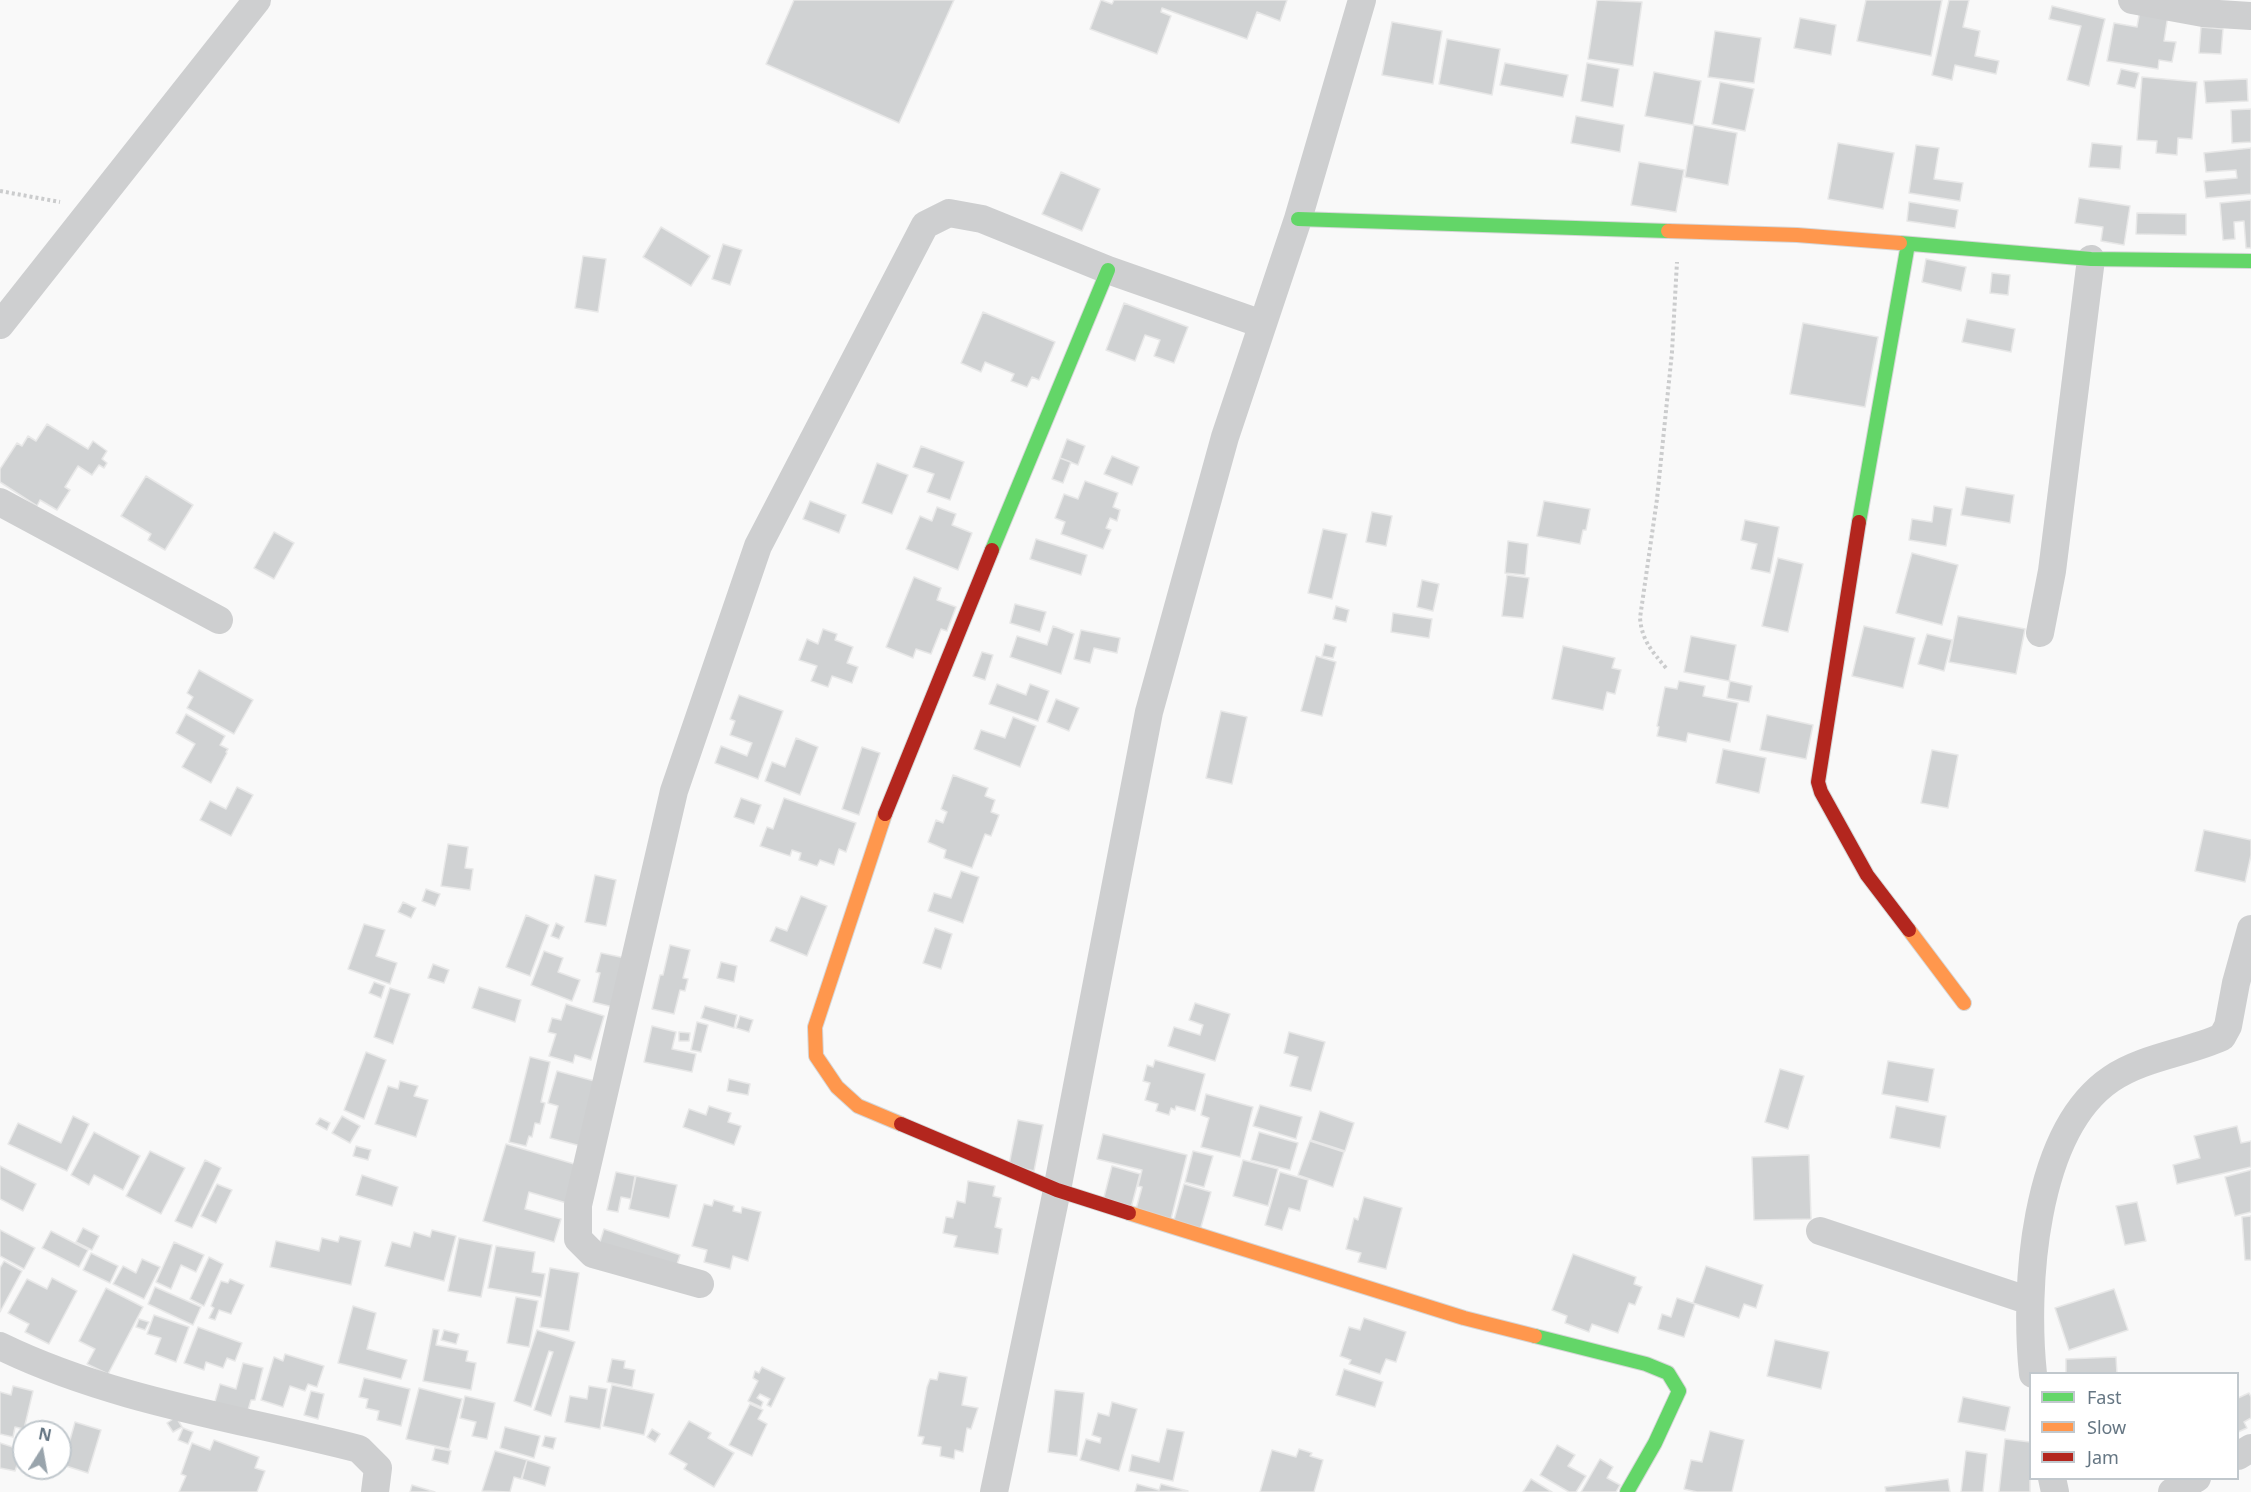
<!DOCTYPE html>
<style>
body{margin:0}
#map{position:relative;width:2251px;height:1492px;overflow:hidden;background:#f9f9f9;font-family:"Noto Sans",sans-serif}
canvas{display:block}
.legend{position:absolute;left:2029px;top:1372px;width:210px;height:108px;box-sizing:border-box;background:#fff;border:2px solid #c1c8cd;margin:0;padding:8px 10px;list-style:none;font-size:18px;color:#657683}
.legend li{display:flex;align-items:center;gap:12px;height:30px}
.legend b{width:30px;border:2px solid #c1c8cd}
.north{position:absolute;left:12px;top:1420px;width:60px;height:60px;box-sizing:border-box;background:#fff;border:2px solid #c1c8cd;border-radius:50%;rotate:11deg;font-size:16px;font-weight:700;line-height:24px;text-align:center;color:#657683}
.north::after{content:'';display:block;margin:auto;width:21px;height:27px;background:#99a4ac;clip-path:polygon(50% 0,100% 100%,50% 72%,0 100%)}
</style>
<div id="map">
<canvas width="2251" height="1492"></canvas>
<ul class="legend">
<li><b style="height:8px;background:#63d668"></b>Fast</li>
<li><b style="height:8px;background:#ff974d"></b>Slow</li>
<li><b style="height:8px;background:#b3261e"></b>Jam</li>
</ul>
<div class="north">N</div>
</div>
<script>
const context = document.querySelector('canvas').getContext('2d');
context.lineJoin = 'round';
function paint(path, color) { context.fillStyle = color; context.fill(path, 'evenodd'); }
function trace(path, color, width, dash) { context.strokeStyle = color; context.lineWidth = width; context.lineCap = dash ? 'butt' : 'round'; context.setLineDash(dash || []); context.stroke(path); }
const building = new Path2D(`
 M794,0H954L899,123L766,64Z
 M1101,0L1112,4L1114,0H1287L1280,21L1257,12L1247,39L1162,8L1161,12L1171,16L1157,54L1090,29Z
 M1597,0L1642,2L1633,66L1588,59Z
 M1866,0H1942L1931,56L1857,41Z
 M1949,0H1969L1963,27L1980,31L1975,56L1999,61L1996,74L1955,65L1952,80L1932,75Z
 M2052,6L2105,19L2089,86L2067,80L2081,26L2049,19Z
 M2140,10L2168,15L2164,41L2176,42L2172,62L2159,60L2158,69L2107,61L2114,23L2137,27Z
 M1800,18L1836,25L1831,55L1794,48Z
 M1392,22L1442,31L1433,84L1382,75Z
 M2201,27L2223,29L2221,54L2199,53Z
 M1715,31L1761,38L1754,83L1708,77Z
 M1447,39L1500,49L1492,95L1439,84Z
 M1505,63L1568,75L1563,97L1500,85Z
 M1587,63L1619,69L1613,107L1581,101Z
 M2121,69L2139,73L2135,88L2117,84Z
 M1654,72L1701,81L1693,125L1645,116Z
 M2142,77L2197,82L2192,139L2178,138L2177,155L2156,153L2157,141L2137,140Z
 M2247,79L2248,101L2206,103L2204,81Z
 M1720,82L1754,89L1745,131L1712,124Z
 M2251,109V142L2232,143L2231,110Z
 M1576,116L1624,125L1620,152L1571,143Z
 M1694,125L1737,133L1728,185L1685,177Z
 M1838,143L1894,153L1883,209L1828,199Z
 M2092,143L2122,146L2120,169L2089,167Z
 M1916,145L1939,148L1934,179L1963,183L1960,201L1909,193Z
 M2251,148V194L2206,198L2204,181L2237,178L2236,170L2206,172L2204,153Z
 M1639,162L1684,170L1676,212L1631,205Z
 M1061,172L1100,189L1082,231L1042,214Z
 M2079,198L2130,206L2124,245L2101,241L2103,227L2075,223Z
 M2251,200V248H2246L2244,221L2234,222L2235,239L2223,240L2220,203Z
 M1909,202L1958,210L1955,228L1907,221Z
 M2137,213L2186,214V235L2136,234Z
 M661,227L710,256L691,286L643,257Z
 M723,244L742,250L730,285L712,279Z
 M583,256L606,259L598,312L575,308Z
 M1926,259L1966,267L1961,291L1922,282Z
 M1992,273L2010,275L2008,295L1990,293Z
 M1124,303L1188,327L1174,363L1154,356L1160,340L1145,335L1135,361L1106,350Z
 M983,312L1055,342L1039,380L1032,377L1027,387L1011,381L1014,374L985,362L981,372L961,363Z
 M1967,319L2015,329L2011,352L1962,342Z
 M1803,323L1878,337L1865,407L1790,394Z
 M47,424L88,449L93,441L107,451L102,459L107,463L104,468L99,465L92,475L78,466L65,487L70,490L57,510L40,500L37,506L0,482V469L17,443L22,446L28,436L36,441Z
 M1067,439L1085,446L1078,465L1060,458Z
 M921,446L964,462L950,500L927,492L934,474L913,467Z
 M1112,456L1139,467L1132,485L1104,474Z
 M1060,458L1071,462L1063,483L1052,479Z
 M877,463L908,475L892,514L862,503Z
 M146,476L193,505L165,550L148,540L151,534L121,516Z
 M1085,481L1118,493L1113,507L1120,510L1117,521L1110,518L1106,528L1111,530L1103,549L1061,534L1065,522L1055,518L1064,494L1078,499Z
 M1966,487L2014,495L2010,523L1961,515Z
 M810,501L846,515L839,533L803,519Z
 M1544,501L1590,509L1586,530H1583L1580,544L1537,536Z
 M1934,506L1952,509L1946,546L1909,540L1912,519L1932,522Z
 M937,507L956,514L952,525L972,533L958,570L906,549L920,516L932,521Z
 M1372,512L1392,516L1386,546L1366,542Z
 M1745,520L1779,527L1770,573L1751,569L1757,544L1741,540Z
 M1323,529L1347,534L1332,599L1308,593Z
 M274,532L294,543L274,579L254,568Z
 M1036,539L1087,555L1081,575L1030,559Z
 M1508,541L1528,544L1525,575L1505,573Z
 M1912,553L1958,565L1942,625L1896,613Z
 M1778,558L1803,564L1788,632L1762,626Z
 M1507,575L1529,578L1523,618L1502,616Z
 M914,577L941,588L937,600L956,607L947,631L941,629L931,654L916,649L913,658L886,647Z
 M1422,580L1439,584L1433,611L1417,607Z
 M1015,604L1046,612L1040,632L1010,623Z
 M1336,606L1349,610L1346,622L1333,619Z
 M1393,613L1432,619L1429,638L1391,632Z
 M1958,616L2025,629L2016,674L1949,662Z
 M1053,626L1074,634L1061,674L1010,657L1017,636L1047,645Z
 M1864,626L1915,638L1903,688L1852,676Z
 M823,629L837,634L835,640L853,647L847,663L858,667L852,683L832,676L828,687L811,681L817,666L799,660L807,639L818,644Z
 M1081,630L1120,638L1117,653L1094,648L1090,663L1074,659Z
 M1927,634L1952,640L1944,671L1918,664Z
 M1691,636L1736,645L1729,681L1684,672Z
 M1325,644L1336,647L1333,658L1322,656Z
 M1563,646L1615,658L1612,668L1621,670L1615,694L1607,692L1603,710L1552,699Z
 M982,652L993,655L985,680L973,676Z
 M1316,656L1336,662L1322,716L1301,711Z
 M199,670L253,700L234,734L187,708L193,697L187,693Z
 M1679,681L1705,686L1703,696L1738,703L1730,742L1688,733L1686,742L1657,736L1659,727L1657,726L1665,687L1677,689Z
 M1730,681L1752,686L1749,702L1727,698Z
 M997,684L1026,695L1030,684L1049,691L1038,721L989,704Z
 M739,695L783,711L758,779L715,763L721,746L747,756L752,743L730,735L735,721L730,719Z
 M1056,699L1079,708L1069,731L1047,722Z
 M1221,711L1247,717L1232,784L1206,778Z
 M186,714L225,736L220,745L228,749L226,752L227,753L211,783L182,767L195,744L176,733Z
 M1767,715L1813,725L1806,759L1760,750Z
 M1013,717L1036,726L1020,767L974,749L981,730L1005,738Z
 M796,738L818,747L800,795L765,781L772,762L785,767Z
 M862,747L880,753L859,815L842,809Z
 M1723,749L1766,758L1759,793L1716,783Z
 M1932,750L1958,755L1948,808L1921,803Z
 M953,775L988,788L985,796L995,800L991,812L999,815L991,836L985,834L972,868L944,858L946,850L928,842L936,820L943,823L947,812L941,809Z
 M237,787L253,795L231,836L200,820L210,801L226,809Z
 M741,798L761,805L754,824L734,817Z
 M784,798L856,823L846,852L839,849L834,865L820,860L817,866L799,860L801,853L792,850L790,856L760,846L767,827L773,829Z
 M2204,830L2251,840V855L2245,882L2195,871Z
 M448,844L468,847L465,868L473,869L470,890L441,886Z
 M961,871L979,877L963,923L928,911L934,893L951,898Z
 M595,875L616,880L606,926L585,922Z
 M426,889L440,894L435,906L422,901Z
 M801,896L827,906L807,956L770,941L776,927L787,931Z
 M403,902L416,908L411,918L398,912Z
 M526,915L549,925L530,976L506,967Z
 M556,923L564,927L559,939L551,936Z
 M364,924L385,930L376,956L397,963L390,984L348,969Z
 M935,928L952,934L941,969L923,963Z
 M670,945L690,950L683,978L688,979L685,991L680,990L674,1014L652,1009L660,975H663Z
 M544,951L563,958L558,972L580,980L572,1001L531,985Z
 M601,953L625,958L613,1007L593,1002L600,973L596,972Z
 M721,962L737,966L734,982L717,978Z
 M433,964L449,970L444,983L428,978Z
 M374,982L385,986L381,998L369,993Z
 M479,987L521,1000L515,1022L472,1008Z
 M390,988L410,994L393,1044L374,1037Z
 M1195,1003L1230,1014L1215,1061L1168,1046L1174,1027L1200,1035L1203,1025L1189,1020Z
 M566,1004L604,1016L591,1060L575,1055L573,1063L549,1056L556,1034L548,1032L552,1018L561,1020Z
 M705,1006L737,1015L734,1028L701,1018Z
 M740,1016L753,1020L749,1032L736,1028Z
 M697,1022L708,1025L701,1052L691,1050Z
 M652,1026L676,1032L672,1049L696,1054L692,1072L644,1062Z
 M679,1032L690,1033L689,1041H679Z
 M1289,1032L1325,1042L1311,1091L1290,1086L1298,1057L1284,1053Z
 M366,1052L386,1060L364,1119L344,1110Z
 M530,1057L550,1062L541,1102L545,1103L540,1124L535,1123L532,1137L529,1136L526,1146L509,1142Z
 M1155,1060L1205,1074L1195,1111L1176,1106L1175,1110L1171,1108L1169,1115L1156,1111L1158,1104L1145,1100L1150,1083L1143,1081L1147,1065L1153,1067Z
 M1888,1061L1934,1069L1928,1102L1882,1094Z
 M1780,1069L1804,1076L1788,1129L1765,1122Z
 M557,1071L598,1082L581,1146L550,1138L558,1106L548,1103Z
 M729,1079L750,1084L748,1095L727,1091Z
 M400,1081L418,1086L414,1096L428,1100L416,1137L375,1124L388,1086L398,1089Z
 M1206,1094L1253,1107L1240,1157L1201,1147L1209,1118L1201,1115Z
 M1260,1105L1302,1117L1296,1139L1253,1126Z
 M709,1106L731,1113L728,1122L741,1126L734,1145L683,1127L689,1109L706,1115Z
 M1896,1106L1946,1116L1940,1148L1890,1138Z
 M1320,1111L1354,1123L1345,1151L1311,1140Z
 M73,1116L89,1124L67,1171L8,1144L18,1123L61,1143Z
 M342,1116L360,1126L350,1143L332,1133Z
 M320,1118L330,1123L327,1130L316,1124Z
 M1018,1120L1043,1125L1034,1171L1009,1165Z
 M2237,1126L2241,1143L2251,1141V1167L2177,1184L2173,1165L2200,1158L2194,1136Z
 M94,1132L140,1156L123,1190L94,1175L89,1185L71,1175Z
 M1259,1132L1298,1143L1290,1170L1251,1160Z
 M1103,1134L1187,1155L1170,1223L1135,1213L1142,1187L1138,1186L1142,1170L1097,1159Z
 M1310,1141L1344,1152L1333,1187L1298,1175Z
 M506,1144L581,1166L570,1204L529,1192L525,1209L561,1219L554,1242L483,1221Z
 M356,1146L371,1150L368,1160L353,1156Z
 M150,1151L185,1168L161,1214L126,1196Z
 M1193,1151L1213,1156L1204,1187L1185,1182Z
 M1809,1155L1811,1219L1754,1220L1752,1157Z
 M205,1160L221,1168L192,1228L175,1221Z
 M1243,1160L1278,1169L1268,1206L1233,1196Z
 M0,1166L36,1184L23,1211L0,1199Z
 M1112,1166L1140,1174L1131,1208L1103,1201Z
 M2251,1170V1212L2235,1216L2225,1177Z
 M616,1172L635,1176L631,1199L621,1197L618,1212L607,1210Z
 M1280,1172L1308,1180L1300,1211L1289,1208L1282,1230L1265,1225Z
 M362,1175L398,1187L392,1206L356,1195Z
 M636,1176L677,1185L669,1218L629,1209Z
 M968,1181L995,1186L993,1196L1001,1198L995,1227L1002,1229L998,1254L954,1247L957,1236L943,1233L946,1217L953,1218L957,1201L965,1203Z
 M217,1184L232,1190L216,1223L201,1216Z
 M1184,1184L1211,1192L1199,1234L1172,1227Z
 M1364,1197L1402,1208L1386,1269L1358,1262L1361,1253L1346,1249L1354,1218L1358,1220Z
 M714,1200L734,1206L733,1211L741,1213L742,1207L761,1212L748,1261L733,1256L730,1269L704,1262L707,1250L692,1246L704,1204L712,1206Z
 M2137,1202L2146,1241L2125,1245L2116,1206Z
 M2251,1216V1260H2245L2242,1217Z
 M83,1228L99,1236L92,1250L76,1242Z
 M604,1229L680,1255L675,1270L599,1245Z
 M0,1230L35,1248L24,1269L0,1256Z
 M432,1230L456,1236L444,1281L385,1266L392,1242L410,1247L414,1232L430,1237Z
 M51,1231L88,1250L79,1267L42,1248Z
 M340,1236L361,1241L351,1285L270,1267L276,1241L319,1251L322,1238L338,1242Z
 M459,1238L492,1245L481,1297L448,1291Z
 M174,1242L204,1255L196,1272L181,1265L171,1289L156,1282Z
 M496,1246L535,1252L532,1272L545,1274L541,1297L488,1288Z
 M91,1253L118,1266L110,1283L83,1270Z
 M1573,1254L1636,1277L1634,1284L1642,1287L1635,1305L1629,1303L1618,1333L1592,1324L1589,1332L1565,1323L1567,1316L1552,1310Z
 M209,1257L223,1264L204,1306L190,1299Z
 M142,1259L160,1267L144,1299L113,1284L123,1266L136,1273Z
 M4,1261L22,1271L0,1312V1268Z
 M1706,1266L1763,1285L1756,1308L1744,1304L1739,1318L1693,1303Z
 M550,1268L579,1273L569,1331L540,1327Z
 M52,1278L77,1291L49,1344L25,1332L29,1324L8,1313L27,1279L47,1289Z
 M230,1279L244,1285L231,1314L219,1310L215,1320L209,1318L214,1308L211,1306L221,1281L228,1283Z
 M155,1287L201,1307L193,1325L148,1304Z
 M106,1288L143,1307L108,1374L87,1364L95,1349L79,1341Z
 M2114,1289L2128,1330L2069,1350L2055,1308Z
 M516,1297L538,1301L529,1347L507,1343Z
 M1677,1298L1695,1304L1684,1337L1658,1329L1662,1314L1671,1317Z
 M353,1306L376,1313L367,1349L407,1360L401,1379L338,1363Z
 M154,1315L189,1327L176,1362L155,1354L161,1338L147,1334Z
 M1364,1318L1406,1332L1396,1362L1386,1359L1380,1374L1349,1364L1351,1360L1340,1356L1349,1327L1360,1330Z
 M139,1319L149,1322L145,1330L136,1327Z
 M198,1327L242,1343L235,1361L227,1358L223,1368L206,1362L204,1370L184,1363Z
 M433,1329L439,1330L436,1345L468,1351L466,1361L476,1363L471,1390L423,1381Z
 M444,1330L459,1334L456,1344L441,1340Z
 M537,1330L575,1342L551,1416L534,1410L553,1352L549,1351L531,1407L514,1401Z
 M1775,1340L1829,1352L1821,1389L1767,1376Z
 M285,1354L324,1366L317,1387L308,1384L305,1391L290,1386L283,1407L261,1400L274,1357L283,1361Z
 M2116,1357L2117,1374H2066V1359Z
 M612,1359L625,1361L624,1368L635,1370L632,1387L607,1382Z
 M243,1363L263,1368L255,1400H251L245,1420L212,1412L220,1384L236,1389Z
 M762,1367L785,1378L771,1407L767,1405L770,1399L760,1394L757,1398L763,1402L761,1407L748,1401L758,1381L753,1378L755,1371L759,1373Z
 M1344,1369L1383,1382L1375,1407L1336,1395Z
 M939,1372L967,1377L962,1405L978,1408L971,1429L967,1428L963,1452L955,1450L954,1459L940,1456L941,1447L922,1444L924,1437L918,1436L927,1387L930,1379L937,1380Z
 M364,1378L410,1389L401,1426L377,1420L379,1411L366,1408L368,1399L359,1397Z
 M612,1385L654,1394L644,1435L603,1426Z
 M13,1386L33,1391L24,1429L15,1427L13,1437L0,1434V1392L11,1395Z
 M589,1386L607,1389L600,1429L565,1422L570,1396L587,1399Z
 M419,1388L462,1399L449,1449L406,1439Z
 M1055,1390L1084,1393L1077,1456L1048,1452Z
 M311,1391L324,1394L318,1419L304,1415Z
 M2249,1393L2251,1397V1418L2244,1422L2247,1428L2238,1432V1398Z
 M465,1396L495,1403L487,1439L472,1436L476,1422L460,1418Z
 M1963,1397L2010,1407L2005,1431L1958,1422Z
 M1112,1402L1137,1409L1119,1471L1080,1460L1086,1439L1100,1443L1101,1438L1092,1435L1098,1413L1109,1416Z
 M750,1404L763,1410L758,1419L767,1424L752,1456L729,1445Z
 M176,1417L182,1427L173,1432L167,1423Z
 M689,1421L711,1433L708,1438L734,1453L714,1487L684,1469L687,1464L669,1454Z
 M75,1422L101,1430L88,1473L63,1465Z
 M505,1427L540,1436L534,1458L500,1448Z
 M183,1428L193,1432L188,1444L178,1440Z
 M652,1429L660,1434L655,1442L647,1437Z
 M1167,1429L1184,1432L1173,1481L1129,1471L1132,1455L1159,1462Z
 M1710,1431L1744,1440L1732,1492H1697L1684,1489L1691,1460L1702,1462Z
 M545,1436L556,1438L553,1449L542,1446Z
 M2005,1439L2030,1442V1492H1999Z
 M214,1440L259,1457L255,1468L265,1471L257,1492H179L186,1476L181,1474L192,1443L210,1450Z
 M0,1443L22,1450L15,1471L0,1468Z
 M1557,1445L1575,1455L1568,1466L1586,1476L1576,1492H1569L1540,1475Z
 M435,1448L451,1451L448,1464L432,1460Z
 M1299,1449L1312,1453L1310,1456L1323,1460L1314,1492H1260L1272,1450L1296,1457Z
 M495,1451L527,1460L521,1479L514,1477L510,1492L482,1491Z
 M1966,1451L1987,1454L1983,1492H1961Z
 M1600,1459L1613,1467L1607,1478L1620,1485L1616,1492H1581Z
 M527,1460L550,1467L545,1486L522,1479Z
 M1531,1479L1552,1492H1523Z
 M1948,1479L1950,1492H1886L1885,1487Z
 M1137,1484L1159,1490L1161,1484L1188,1491L1135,1492Z
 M412,1485L435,1492H410Z`);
paint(building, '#d0d2d3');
trace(building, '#e8e8e8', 1.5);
const fast = new Path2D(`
 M1298,219L1668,231
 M1900,243L2091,259L2251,261
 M1859,522L1908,244
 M992,550L1108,270
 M1535,1336L1646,1364L1668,1373L1679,1391L1655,1443L1627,1492`);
const slow = new Path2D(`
 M1668,231L1797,235L1900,243
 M885,814L815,1027L816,1056L837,1087L858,1106L901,1124
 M1909,930L1964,1003
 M1129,1213L1464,1318L1535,1336`);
const jam = new Path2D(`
 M1859,522L1818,782L1821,792L1867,875L1909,930
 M885,814L992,550
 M901,1124L1057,1190L1129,1213`);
trace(fast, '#d5d6d7', 16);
trace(slow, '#d5d6d7', 16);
trace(jam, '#d5d6d7', 16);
trace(new Path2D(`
 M0,191L60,202
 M1666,668C1652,651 1642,641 1640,618L1657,499L1672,352L1677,262`), '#cbcccd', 4, [3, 3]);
trace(new Path2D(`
 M2132,0L2203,13L2251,16
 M0,325L257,0
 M0,502L219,620
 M2040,633L2052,571L2091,259
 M1820,1231L2030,1301
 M700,1284L593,1254L578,1239V1205L674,791L758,546L925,225L949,213L982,219L1108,270L1262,324
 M0,1346C113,1401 239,1418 359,1449L378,1468L375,1492
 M2033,1374C2024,1289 2033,1132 2111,1079C2143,1057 2187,1053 2222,1037L2228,1026L2236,983L2251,929
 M2238,1456L2251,1448
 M2052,1478L2055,1492
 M994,1492L1057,1190L1149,712L1225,437L1298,219L1362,0
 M2172,1492L2197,1478`), '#cecfd0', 28);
trace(fast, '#63d668', 14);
trace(slow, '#ff974d', 14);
trace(jam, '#b3261e', 14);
</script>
